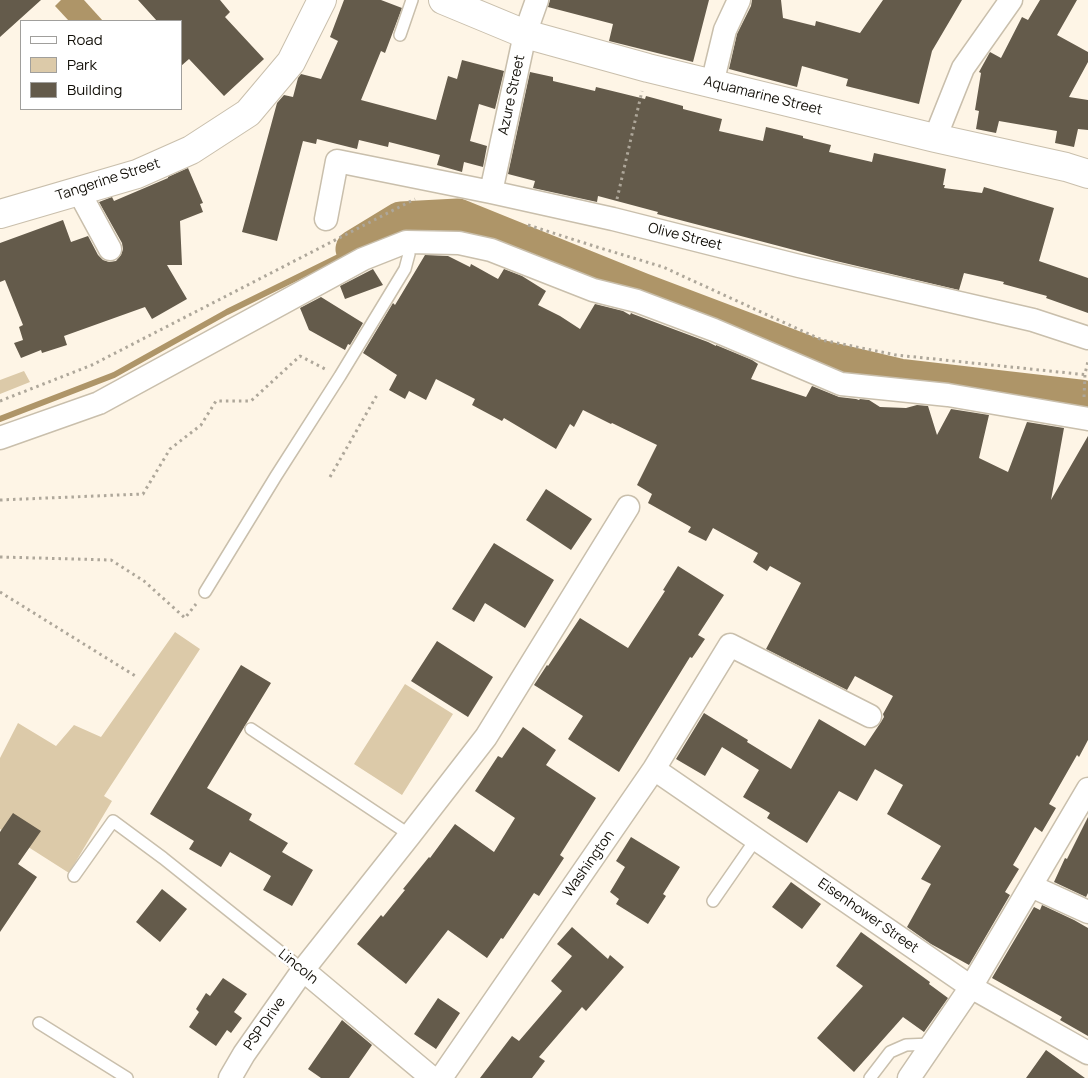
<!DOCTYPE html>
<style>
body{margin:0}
#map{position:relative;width:1088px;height:1078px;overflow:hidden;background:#fef5e6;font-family:Manrope,sans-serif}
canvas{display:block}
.legend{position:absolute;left:20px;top:20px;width:162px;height:90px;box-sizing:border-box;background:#fff;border:1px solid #a09f9c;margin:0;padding:6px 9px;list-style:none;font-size:15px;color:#120f08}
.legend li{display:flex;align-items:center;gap:10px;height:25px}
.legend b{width:25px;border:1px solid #a09f9c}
</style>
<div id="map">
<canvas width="1088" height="1078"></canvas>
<ul class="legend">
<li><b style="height:6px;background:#fff"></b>Road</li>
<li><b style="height:14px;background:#dccaa9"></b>Park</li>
<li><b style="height:14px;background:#645b4b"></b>Building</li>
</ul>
</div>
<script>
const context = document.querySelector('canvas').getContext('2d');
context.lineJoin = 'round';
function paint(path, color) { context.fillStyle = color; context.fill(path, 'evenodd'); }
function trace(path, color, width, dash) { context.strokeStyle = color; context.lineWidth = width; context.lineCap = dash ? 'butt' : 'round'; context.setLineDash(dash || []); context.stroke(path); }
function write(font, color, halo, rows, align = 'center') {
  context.font = font + ' Manrope,sans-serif'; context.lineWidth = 5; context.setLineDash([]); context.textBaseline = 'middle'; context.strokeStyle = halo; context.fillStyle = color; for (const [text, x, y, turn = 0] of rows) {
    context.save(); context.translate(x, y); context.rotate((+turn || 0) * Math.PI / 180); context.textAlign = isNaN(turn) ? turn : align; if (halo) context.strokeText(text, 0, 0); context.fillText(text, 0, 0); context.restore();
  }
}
paint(new Path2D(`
 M24,371L30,382L0,394V380Z
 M175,632L200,649L104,796L112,801L69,873L0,829V758L18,723L56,746L74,725L101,737Z
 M405,684L453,714L402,795L354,764Z`), '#dccaa9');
paint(new Path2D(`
 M61,0H84L103,21H69L55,6Z`), '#ae9568');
trace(new Path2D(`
 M0,419L114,375L227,312L355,249`), '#ae9568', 6);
trace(new Path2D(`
 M355,249L401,221L458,218L641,292L815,358L899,378L1081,399L1088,401`), '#ae9568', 39);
paint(new Path2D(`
 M0,0H41L0,37Z
 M138,0H220L230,12L225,17L264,59L224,96L189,59L181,66V21H157Z
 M344,0H381L402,8L385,53L381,51L361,100L436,120L448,76L457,79L462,60L504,71L495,109L479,104L470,141L487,146L483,167L464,162L462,172L437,165L440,155L389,142L388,147L359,140L357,149L317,139L316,144L303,141L277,241L242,232L277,103L284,95L293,97L298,78L301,74L321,79L338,41L330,37Z
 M550,0H709L693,62L609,41L613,24L548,7Z
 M752,0H781L783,18L815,26L816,21L860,33L883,0H962L932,51L919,104L846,86L848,79L802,66L797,87L729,69L737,34L751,6Z
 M1040,0H1077L1057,35L1088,52V62L1069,97L1088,100V130L1078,129L1074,147L1055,143L1057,131L999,121L996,133L976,129L979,111L975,110L981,73L979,72L990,52L1001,58L1022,17L1028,20Z
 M530,72L553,77V81L595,91L596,87L645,99L646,96L683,106V109L722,119L719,131L763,141L766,127L803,136V138L831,145L829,152L872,162L874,153L946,169L943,185H945L944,188L982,193L984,187L1054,208L1039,261L1088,278V313L1046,298L1047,296L1003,284L1004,282L964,273L959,290L836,261L657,214L658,212L598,196L597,202L533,188L535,181L508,174Z
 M188,168L203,203L200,204L203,212L180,221L182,265H167L187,299L152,319L145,307L64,336L67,345L42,353L41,350L21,358L14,343L23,340L19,327L23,325L5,280L0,282V243L63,220L71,242L88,236L98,255L103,260L109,262L116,261L121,255L123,249L122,243L99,202L112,197L114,201L168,178V177Z
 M425,255L448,256L470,267L471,264L498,279L504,269L522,276L546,291L538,305L560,316L580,329L595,304L623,311L630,315L631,313L633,314L708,342L716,346V345L752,360L758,364L751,379L806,397L812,386L839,397L856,399L859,400L860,399L869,400L880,407L906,408L917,405L928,406L937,435L951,409L989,415L979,458L1008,472L1027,422L1064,428L1051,500L1088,436V740L1079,757L1077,755L1049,804L1056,808L1042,832L1035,827L1013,865L1019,869L1005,892L1010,895L969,965L931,944L907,927L931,884L921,879L941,846L887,814L903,785L875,769L857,801L839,791L807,843L767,818L770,813L743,797L759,770L722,747L705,776L676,759L704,713L748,740L747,742L791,769L819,719L865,746L881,722L884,717L883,714L893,696L855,676L847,690L766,649L801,583L770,566L767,571L753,562L758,553L713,528L706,541L688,532L691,527L648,503L652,494L637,485L657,445L612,423L611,424L583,410L574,427L570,424L556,449L504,418L502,421L472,405L475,399L436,379L426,400L409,391L405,399L389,390L397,375L363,353L393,303L395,305Z
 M373,269L383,285L345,299L340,286Z
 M321,297L363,323L350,345L348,344L345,350L309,330L300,308Z
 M546,489L592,519L571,550L526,520Z
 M494,543L554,580L525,628L485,603L474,622L452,609Z
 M678,566L724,595L698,635L705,639L692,658L690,657L619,772L568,739L583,716L534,685L547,665L548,666L580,618L628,648L665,591L663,590Z
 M437,641L493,677L468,717L411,681Z
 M241,665L271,683L207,788L252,814L249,820L288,843L282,852L313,870L292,906L263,890L271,876L230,852L221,867L189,849L194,841L150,814Z
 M523,727L556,750L546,765L596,798L560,855L564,858L539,896L534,893L503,939L501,938L487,958L448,930L406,984L357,944L381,915L383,917L405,890L403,889L429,857L430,858L455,824L494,852L515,818L475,791L498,756L502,758Z
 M13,813L41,831L18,864L37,877L0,932V832Z
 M1088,817V893L1086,897L1054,882L1065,858L1067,859Z
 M631,837L680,867L663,894L666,896L648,924L616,904L619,899L610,892L625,867L616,861Z
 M791,882L821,904L802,929L772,907Z
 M162,889L187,909L160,942L136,922Z
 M1042,905L1074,920L1088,928V1036L1060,1020L1062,1017L992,978L1034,907L1040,910Z
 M572,927L608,959L610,955L624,967L586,1011L582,1007L539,1057L545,1061L532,1078H480L512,1036L519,1041L562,991L551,981L572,956L557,944Z
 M861,932L930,982L929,984L948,998L924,1032L903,1017L854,1072L817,1038L863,986L836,966Z
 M223,978L247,994L234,1012L242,1018L231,1033L227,1030L216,1046L189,1027L199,1012L196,1009L206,993L210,996Z
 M438,998L460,1013L436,1049L414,1034Z
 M342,1020L372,1045L349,1078H321L308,1069Z
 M1046,1050L1085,1078H1026Z`), '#645b4b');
const lane = new Path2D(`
 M400,35L412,0
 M205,592L276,476L340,376L405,269L409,254L406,242
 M251,729L410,835
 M74,876L113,821L163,858L303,970
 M713,901L756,839
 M39,1023L127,1078
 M870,1078L890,1052L906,1045L932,1044`);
const street = new Path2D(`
 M712,84L725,30L739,0
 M935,138L963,68L1011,0
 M78,190L110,249
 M491,192L525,34L537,0
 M326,219L337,161L491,192L613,219L799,266L1033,320L1088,338
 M0,438L99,403L363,259L406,242L459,243L491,250L593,290L637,301L714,330L841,384L948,395L1088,419
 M654,769L971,987L1088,1053
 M1031,886L1088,912
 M303,970L432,1078
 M230,1078L244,1054L303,970L410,835L486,737L628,507
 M441,1078L654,769L730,645L870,716
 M909,1078L971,987L1088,789`);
const secondary = new Path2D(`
 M443,0L525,34L648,68L935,138L1066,167L1088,174
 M0,214L137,174L191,150L248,113L291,62L322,0`);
trace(lane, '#c9bfac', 14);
trace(street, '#c9bfac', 25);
trace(secondary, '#c9bfac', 30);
trace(new Path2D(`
 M617,199L642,91
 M528,225L597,247L663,267L822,340L896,355L1088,375
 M1084,397L1085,374L1088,361
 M0,401L92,365L415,199
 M330,477L377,395
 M0,500L143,494L170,449L201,425L216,401H251L300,356L325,369
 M0,557L111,560L144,581L185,618L196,604
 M0,592L137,677`), '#aea79a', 3, [2.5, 4]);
trace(lane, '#fff', 11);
trace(street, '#fff', 22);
trace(secondary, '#fff', 28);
write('14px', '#120f08', '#fff', [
 ["Azure Street",512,95,-78],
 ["Aquamarine Street",763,96,14],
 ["Tangerine Street",108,180,-18],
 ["Olive Street",685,237,14],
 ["Washington",589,864,-55],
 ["Eisenhower Street",868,916,35],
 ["Lincoln",298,967,39],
 ["PSP Drive",265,1024,-55]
]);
</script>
